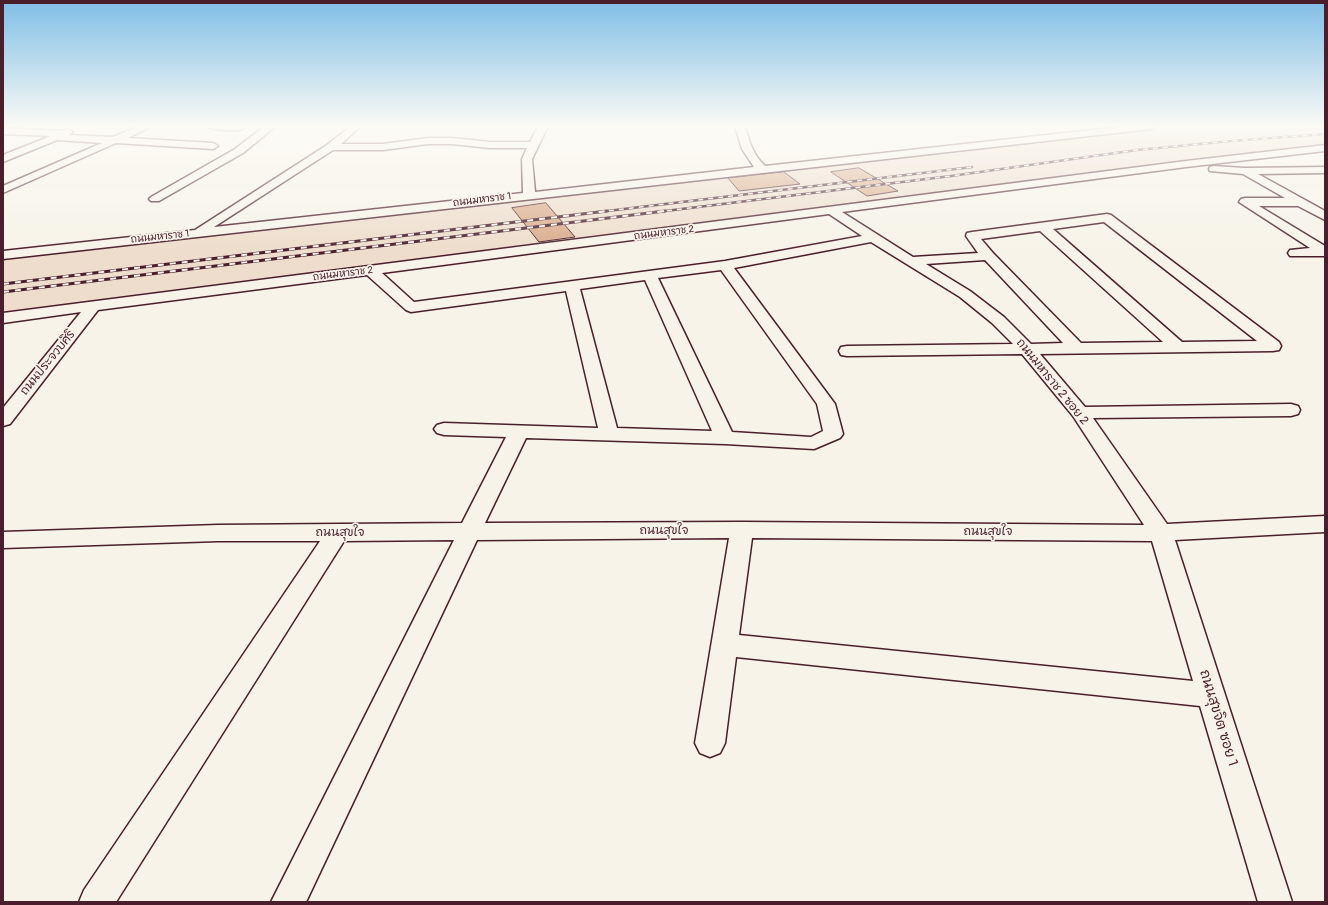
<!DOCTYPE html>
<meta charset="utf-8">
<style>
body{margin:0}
#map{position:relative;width:1328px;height:905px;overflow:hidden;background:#f7f3e8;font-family:Pangolin,sans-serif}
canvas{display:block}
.frame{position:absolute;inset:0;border:4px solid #4a1f2b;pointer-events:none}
</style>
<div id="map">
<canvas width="1328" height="905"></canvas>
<div class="frame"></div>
</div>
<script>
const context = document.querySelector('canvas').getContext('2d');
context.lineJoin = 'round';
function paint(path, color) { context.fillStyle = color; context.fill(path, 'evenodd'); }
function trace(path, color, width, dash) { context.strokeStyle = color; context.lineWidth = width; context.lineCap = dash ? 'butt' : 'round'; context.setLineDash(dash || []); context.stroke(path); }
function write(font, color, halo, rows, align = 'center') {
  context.font = font + ' Pangolin,"Playpen Sans Thai",sans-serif'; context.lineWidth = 3.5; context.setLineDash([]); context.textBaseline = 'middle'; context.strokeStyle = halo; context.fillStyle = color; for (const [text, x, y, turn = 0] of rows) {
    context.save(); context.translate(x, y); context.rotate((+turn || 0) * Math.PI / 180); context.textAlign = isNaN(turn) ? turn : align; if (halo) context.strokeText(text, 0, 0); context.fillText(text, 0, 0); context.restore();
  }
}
paint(new Path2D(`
 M1170,126H1325V146L3,312V258L1073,138Z`), '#edc');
const building = new Path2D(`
 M859,168L898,191L867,196L831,172Z
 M784,172L800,184L739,191L728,178Z
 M546,203L575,237L539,242L512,208Z`);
paint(building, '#d9ab8b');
trace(building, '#4a1f2b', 1);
const minor = new Path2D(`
 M140,126H152L128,138L213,143L218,146L213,149L116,143L3,193V186L102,143L57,140L3,162V155L51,136L3,134V128L62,131L68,129L73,132L69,135L113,137Z
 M206,126H241L244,128C239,132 211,130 206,126Z
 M265,126H276L243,153L159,201H151L149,199L151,197L235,149Z
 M351,126H361L341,144H383L428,138H452L490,142H530L538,126H548L532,159L535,192L754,167L742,149L735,126H745C749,141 753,155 765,166L1128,126H1156L1151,129L3,259V251L195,230L327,145ZM428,144H452L490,148H527L522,159L523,193L214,227L333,150H383Z
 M1325,145V151L1186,167L842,212L913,257L978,253L966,236L967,233L972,232L1107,214L1111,215L1279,342L1281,346L1279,350L1273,351L1040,354L1085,407L1291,404L1298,406L1300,410L1298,414L1291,416L1093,418L1167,524L1325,516V532L1175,540L1292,902H1258L1200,706L736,657L725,743L720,753L710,757L700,753L695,743L729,538L477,540L306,902H271L454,540L344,541L116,902H79L84,890L320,541H218L3,548V532L218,525L462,523L506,437L444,435L437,433L434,429L437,425L444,423L598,428L566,291L411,312L406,310L367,275L98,310L10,424L3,426V408L81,312L3,323V313L1186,161ZM829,214L862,236L725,261L414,302L382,273ZM1104,222L1257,341L1182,342L1053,229ZM1040,231L1163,342L1081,343L993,253L981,239ZM871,242L960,297L992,323L1013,344L847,346L841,347L839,351L841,355L847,356L1022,354L1073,416L1144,525L742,522L485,523L526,438L725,444L814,449L840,438L843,434L835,404L734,268ZM985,260L1063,343L1031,344L1004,317L970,291L926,264ZM721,270L817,404L823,431L811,437L732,432L658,278ZM645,280L712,431L617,428L580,289ZM752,538L1152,541L1193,681L739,635Z
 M1214,166L1244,168L1325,167V173L1258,174L1325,211V220L1298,206H1259L1325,246V256H1290L1288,253L1290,250L1310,248L1239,202L1241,199L1245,198H1285L1243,174L1210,171L1209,169L1210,167Z`);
trace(minor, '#4a1f2b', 3);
paint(minor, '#f7f3e8');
const railFar1 = new Path2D(`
 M599,212L972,167
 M657,212L951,176L1137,150L1231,141L1325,134`);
const rail = new Path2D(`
 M3,284L607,211
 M3,292L665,211`);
trace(railFar1, '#4a1f2b', 2.5);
trace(rail, '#4a1f2b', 3);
trace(railFar1, '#f7f3e8', 1.5, [5]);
trace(rail, '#f7f3e8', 2, [6]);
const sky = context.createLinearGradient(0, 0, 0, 252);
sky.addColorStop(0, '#7fbee6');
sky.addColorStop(0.5, '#fbfaf5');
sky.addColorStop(1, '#fbfaf500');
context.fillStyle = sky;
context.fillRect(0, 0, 1328, 252);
write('10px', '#4a1f2b', '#f7f3e8', [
 ["ถนนมหาราช 1",482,200,-7],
 ["ถนนมหาราช 2",664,233,-7],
 ["ถนนมหาราช 1",160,237,-6],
 ["ถนนมหาราช 2",343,274,-7]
]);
write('12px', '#4a1f2b', '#f7f3e8', [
 ["ถนนประจวบศิริ",48,363,-51],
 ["ถนนมหาราช 2 ซอย 2",1052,382,51],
 ["ถนนสุขใจ",664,531],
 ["ถนนสุขใจ",988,532],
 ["ถนนสุขใจ",340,533]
]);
write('14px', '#4a1f2b', '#f7f3e8', [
 ["ถนนสุขจิต ซอย 1",1218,718,73]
]);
</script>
